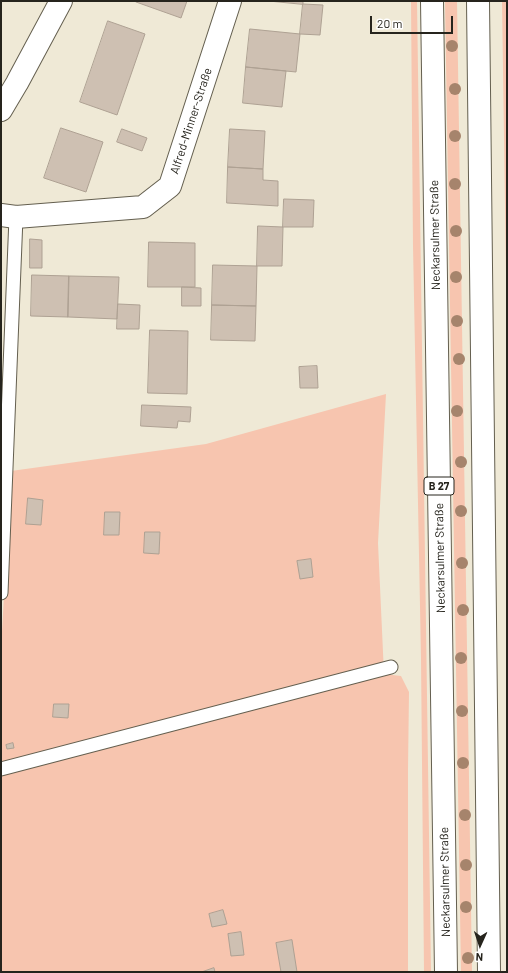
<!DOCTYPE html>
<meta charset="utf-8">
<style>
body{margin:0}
#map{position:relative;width:508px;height:973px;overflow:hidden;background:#efe9d6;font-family:Barlow,sans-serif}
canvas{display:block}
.frame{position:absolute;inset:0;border:2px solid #26241d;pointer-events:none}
.north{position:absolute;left:460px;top:925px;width:40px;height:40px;-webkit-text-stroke:3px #fff;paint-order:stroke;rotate:183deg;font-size:11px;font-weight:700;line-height:16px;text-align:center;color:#26241d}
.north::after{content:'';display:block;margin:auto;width:14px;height:18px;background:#26241d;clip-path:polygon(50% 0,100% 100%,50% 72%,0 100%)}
.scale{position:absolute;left:370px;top:16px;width:83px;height:18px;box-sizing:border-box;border:2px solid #26241d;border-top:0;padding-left:5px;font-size:12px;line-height:14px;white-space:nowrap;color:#26241d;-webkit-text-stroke:3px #fff;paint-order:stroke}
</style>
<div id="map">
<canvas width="508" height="973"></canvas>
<div class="frame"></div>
<div class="north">N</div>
<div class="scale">20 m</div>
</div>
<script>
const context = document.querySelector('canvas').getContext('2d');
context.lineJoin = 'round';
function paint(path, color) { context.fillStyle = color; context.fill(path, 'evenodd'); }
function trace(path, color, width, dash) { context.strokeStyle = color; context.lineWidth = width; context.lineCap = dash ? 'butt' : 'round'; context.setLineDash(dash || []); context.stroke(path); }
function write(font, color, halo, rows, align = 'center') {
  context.font = font + ' Barlow,sans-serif'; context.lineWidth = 3; context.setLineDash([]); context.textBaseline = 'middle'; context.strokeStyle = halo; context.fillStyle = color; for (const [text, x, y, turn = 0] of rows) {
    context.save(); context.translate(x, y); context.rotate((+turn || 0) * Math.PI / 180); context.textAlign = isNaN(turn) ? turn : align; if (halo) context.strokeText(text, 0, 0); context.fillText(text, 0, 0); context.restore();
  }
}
paint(new Path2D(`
 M411,1H417L431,972H424L421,658L413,246Z
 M445,1H457L472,972H461Z
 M502,1H507V341Z
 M386,394L378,543L384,674L401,676L409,692L408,769V972H1V649L11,471L206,444Z`), '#f7c5af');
const building = new Path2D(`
 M136,1H187L181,18L136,2Z
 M269,1H303V4Z
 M303,4L323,5L320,35L300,34Z
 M108,21L145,34L117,115L80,102Z
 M250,29L300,34L296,72L246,67Z
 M246,67L286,71L282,107L243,103Z
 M61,128L103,142L86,192L44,178Z
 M122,129L147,138L142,151L117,142Z
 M230,129L265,131L263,169L228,167Z
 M228,167L263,169V180L278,181V206L227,203Z
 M284,199L314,200L313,227H283Z
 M258,226L283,227L282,266H257Z
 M30,239L42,240V268H30Z
 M149,242L195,243V287H148Z
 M213,265L257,266L256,306L212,305Z
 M32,275L69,276L68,317L31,316Z
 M69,276L119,277L117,319L68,317Z
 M182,287L201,288V306H182Z
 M118,304L140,305L139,329H117Z
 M212,305L256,306L255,341L211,340Z
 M150,330L188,331L187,394L148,393Z
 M317,366L318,388H300L299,367Z
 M142,405L191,407L190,422L178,421L177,428L141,426Z
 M28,498L43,500L41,525L26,524Z
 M105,512H120L119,535H104Z
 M145,532H160L159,554L144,553Z
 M311,559L313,577L300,579L297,561Z
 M54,704H69L68,718L53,717Z
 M13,743L14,748L7,749L6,745Z
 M223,910L227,924L212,927L209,914Z
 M241,932L244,955L231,956L228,934Z
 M292,940L297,972H281L276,943Z
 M214,968L215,972H202Z`);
paint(building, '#cec0b2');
trace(building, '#aea193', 1);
const lane = new Path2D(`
 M1,593L16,217
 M1,769L391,667`);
const street = new Path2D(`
 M1,215L16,217L143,207L170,186L230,1`);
const secondary = new Path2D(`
 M1,110L17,83L61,1`);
const primary = new Path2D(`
 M432,1L446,972
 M478,1L489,972`);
trace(lane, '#645f4f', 15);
trace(street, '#645f4f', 24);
trace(secondary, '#645f4f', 24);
trace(primary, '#645f4f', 24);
trace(lane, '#fff', 13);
trace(street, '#fff', 22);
trace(secondary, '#fff', 22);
trace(primary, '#fff', 22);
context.fillStyle = '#a6846c';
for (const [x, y] of [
 [452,46],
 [455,89],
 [455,136],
 [455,184],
 [456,231],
 [456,277],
 [457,321],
 [459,359],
 [457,411],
 [461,462],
 [461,511],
 [462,563],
 [463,610],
 [461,658],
 [462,711],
 [463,763],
 [465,815],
 [466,865],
 [466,907],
 [468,958]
]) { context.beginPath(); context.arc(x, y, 6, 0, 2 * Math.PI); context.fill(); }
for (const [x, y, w] of [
 [439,486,30]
]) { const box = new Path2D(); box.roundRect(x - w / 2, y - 9, w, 18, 3); context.fillStyle = '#fff'; context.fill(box); trace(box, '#26241d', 1); }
write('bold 11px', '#26241d', null, [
 ["B 27",439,486]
]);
write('12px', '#26241d', '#fff', [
 ["Alfred-Minner-Straße",191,121,-72],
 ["Neckarsulmer Straße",435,235,-91],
 ["Neckarsulmer Straße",440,558,-91],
 ["Neckarsulmer Straße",445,882,-91]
]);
</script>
